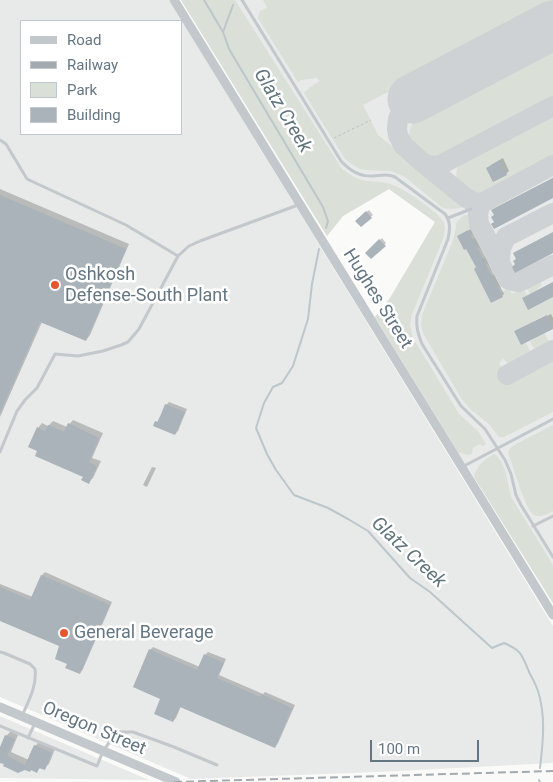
<!DOCTYPE html>
<style>
body{margin:0}
#map{position:relative;width:553px;height:782px;overflow:hidden;background:#fafaf8;font-family:Roboto,sans-serif}
canvas{display:block}
.legend{position:absolute;left:20px;top:20px;width:162px;height:115px;box-sizing:border-box;background:#fff;border:1px solid #c1c8cd;margin:0;padding:6px 9px;list-style:none;font-size:15px;color:#657683}
.legend li{display:flex;align-items:center;gap:10px;height:25px}
.legend b{width:25px;border:1px solid #c1c8cd}
.scale{position:absolute;left:370px;top:740px;width:109px;height:22px;box-sizing:border-box;border:2px solid #657683;border-top:0;padding-left:6px;font-size:15px;line-height:18px;white-space:nowrap;color:#657683;-webkit-text-stroke:4px #fff;paint-order:stroke}
</style>
<div id="map">
<canvas width="553" height="782"></canvas>
<ul class="legend">
<li><b style="height:6px;background:#c3c8cc"></b>Road</li>
<li><b style="height:6px;background:#a2aab0"></b>Railway</li>
<li><b style="height:14px;background:#dadfd7"></b>Park</li>
<li><b style="height:14px;background:#aab3b9"></b>Building</li>
</ul>
<div class="scale">100 m</div>
</div>
<script>
const context = document.querySelector('canvas').getContext('2d');
context.lineJoin = 'round';
function paint(path, color) { context.fillStyle = color; context.fill(path, 'evenodd'); }
function trace(path, color, width, dash) { context.strokeStyle = color; context.lineWidth = width; context.lineCap = dash ? 'butt' : 'round'; context.setLineDash(dash || []); context.stroke(path); }
function write(font, color, halo, rows, align = 'center') {
  context.font = font + ' Roboto,sans-serif'; context.lineWidth = 5; context.setLineDash([]); context.textBaseline = 'middle'; context.strokeStyle = halo; context.fillStyle = color; for (const [text, x, y, turn = 0] of rows) {
    context.save(); context.translate(x, y); context.rotate((+turn || 0) * Math.PI / 180); context.textAlign = isNaN(turn) ? turn : align; if (halo) context.strokeText(text, 0, 0); context.fillText(text, 0, 0); context.restore();
  }
}
paint(new Path2D(`
 M0,0H169L553,626V763L379,772L191,779L0,697ZM21,21H181V134H21Z
 M181,0H553V603L458,452L375,317L390,298L435,222L389,189L343,216L327,236Z
 M0,716L149,780L0,778Z`), '#e8e9e9');
paint(new Path2D(`
 M181,0H235L342,169C349,174 355,178 362,180C372,182 383,181 393,185C404,189 441,213 444,224C446,229 444,234 443,239L412,314L410,325L413,338L459,414L478,431L486,444L483,446L479,444L473,448L472,454L467,455L458,452L375,317L390,298L435,222L389,189L343,216L327,236Z
 M263,0H553V6L363,105L378,135L466,206C458,209 451,210 443,208L405,177C400,175 395,172 390,171C379,170 368,172 358,168C353,165 349,162 345,159L304,93L309,88L320,81L317,78L301,80L298,82L258,18L260,11L265,9L267,7Z
 M553,43V100L441,158H427C408,144 403,134 419,114Z
 M553,113V161C537,169 521,177 505,186C499,188 493,193 487,194C467,199 445,179 463,160Z
 M464,215H471L479,231L471,235L468,230L457,236L464,250L475,244L473,239L481,235L488,247L483,250L477,247L468,252L475,264L484,259L485,253L490,251L496,263L492,266L485,263L474,268L481,282L493,276V270L498,267L507,284L499,288L496,283L484,289L491,303L503,297L501,292L509,288L512,294L523,288L527,295L522,298L528,310L535,291L530,294L526,285L539,279L542,285L538,288V290L544,302L553,297V327L547,315L533,321L540,335L545,334L551,345L536,353L530,341L535,338L527,324L514,331L521,345L526,343L532,355L511,366L509,365L503,358L499,364L505,369L502,371L508,381L553,358V412L504,437H499L489,424L470,409L461,398L424,335L421,326L422,315L452,243L456,228V223Z
 M553,425V511C548,514 540,518 534,515C525,510 513,465 508,453L510,448L518,443Z
 M494,454L497,456L502,463L505,470L511,497L553,565V603L474,477C477,465 484,460 494,454Z`), '#dadfd7');
paint(new Path2D(`
 M503,158L509,171L506,174L488,168L491,165Z
 M553,178V197L495,221V215L493,210L495,208Z
 M0,189L129,244L90,335L86,340L42,322L0,417Z
 M369,210L373,215L361,225L357,221Z
 M471,229L504,294L502,296L477,267L460,235Z
 M382,238L386,243L371,258L367,253Z
 M551,314L553,318V328L518,331Z
 M169,402L187,409L178,431L175,434L155,426L166,405Z
 M73,420L103,433L92,458L101,461L93,478L89,482L84,476L39,450L38,428L42,423L48,426L53,421L67,427Z
 M152,467L156,468L147,487L143,485Z
 M45,572L112,602L83,669L80,673L68,664L61,645L0,619V584L33,597L42,575Z
 M153,647L200,667L205,655L208,652L226,659L219,675L263,694L265,692L295,705L278,743L275,747L181,706L176,718L173,721L162,698L150,650Z
 M11,731L18,735L11,752L29,760L35,746L39,742L55,749L49,764L44,768L41,767L37,771L5,763L0,761V750L6,736Z`), '#0003');
trace(new Path2D(`
 M204,0L223,32
 M233,5L223,32L229,49L323,207L328,221L326,228
 M319,249L312,284L308,319L293,366L282,383L273,387L264,403L256,428L267,454L276,470L294,495L328,508L348,519L368,531L410,578L430,592L492,648L504,643C523,651 522,656 530,674C533,679 536,685 538,691C546,716 543,743 540,768
 M539,780L540,782`), '#bbc7cb', 2);
trace(new Path2D(`
 M545,29H553
 M412,99L403,108L398,119L397,129L398,135L403,145L422,162L465,197L473,202L482,203
 M422,162C429,166 434,167 442,164L553,106
 M553,165L482,203L479,209L478,214L479,224L509,280L518,282L521,281L553,265
 M501,268L500,258L501,248L506,237L553,213
 M507,375L553,350`), '#ced2d4', 20);
trace(new Path2D(`
 M412,99L553,25`), '#ced2d4', 49);
paint(new Path2D(`
 M500,160L507,175L493,182L486,168Z
 M553,178V198L494,229L491,224L494,222L491,217L494,215L491,210Z
 M0,195L126,249L86,341L40,322L0,413Z
 M366,211L372,218L361,227L355,221Z
 M468,230L503,297L491,303L474,269L476,267L466,249L464,250L457,236Z
 M553,232V253L515,273L512,267L515,264L513,261L516,259L513,253Z
 M379,239L386,246L371,259L365,253Z
 M553,282V297L528,310L522,298Z
 M547,315L553,327V329L521,345L514,331Z
 M165,404L185,412L175,435L153,426L155,421L158,422Z
 M68,423L99,438L89,462L97,466L89,484L81,480L83,477L35,456L37,451L28,447L37,427L45,431L48,425L64,432Z
 M41,575L110,605L80,674L65,668L67,664L55,659L59,646L0,621V587L30,600Z
 M149,649L197,670L204,654L224,663L217,678L260,697L261,694L292,708L275,748L180,707L173,722L154,714L160,699L133,687Z
 M5,735L15,739L7,756L25,765L34,745L52,753L45,770L39,768L37,773L31,770L30,772L25,770L18,773L3,766L4,764L0,763V747Z`), '#aab3b9');
trace(new Path2D(`
 M334,138L371,120`), '#bbbfc2', 1, [2.5, 2.5]);
trace(new Path2D(`
 M242,0L341,161C350,171 361,177 374,176C382,175 388,174 395,177L445,214C451,222 450,229 448,239L417,316C416,327 418,334 422,344L461,406L485,429L505,460L511,474L516,495L521,505L553,557
 M0,140L6,144L27,179L126,225L178,256L189,246L200,241L298,205
 M448,218L471,209
 M0,452L17,411L25,400L37,388L55,354L78,356L103,351L121,345L128,342L139,329L178,256
 M464,466L553,419
 M533,526L553,516
 M0,652L4,653L30,664L35,669C37,686 29,700 22,716
 M0,726L97,766L103,751L117,732H133L174,747L217,765
 M28,738L35,723`), '#c3c8cc', 3);
trace(new Path2D(`
 M174,0L553,615
 M0,707L176,782`), '#c3c8cc', 9);
trace(new Path2D(`
 M174,782L553,771`), '#a2aab0', 2, [8, 4]);
for (const [x, y, r, color] of [
 [55,285,5,"#e4572e"],
 [64,633,5,"#e4572e"]
]) { const dot = new Path2D(); dot.arc(x, y, r, 0, 2 * Math.PI); context.fillStyle = color; context.fill(dot); trace(dot, '#fff', 2); }
write('18px', '#657683', '#fff', [
 ["Oshkosh",65,275],
 ["Defense-South Plant",65,296],
 ["General Beverage",74,633]
], 'left');
write('18px', '#657683', '#fff', [
 ["Hughes Street",377,299,58],
 ["Oregon Street",94,729,23]
]);
write('italic 19px', '#60757c', '#fff', [
 ["Glatz Creek",282,111,59],
 ["Glatz Creek",408,553,43]
]);
</script>
